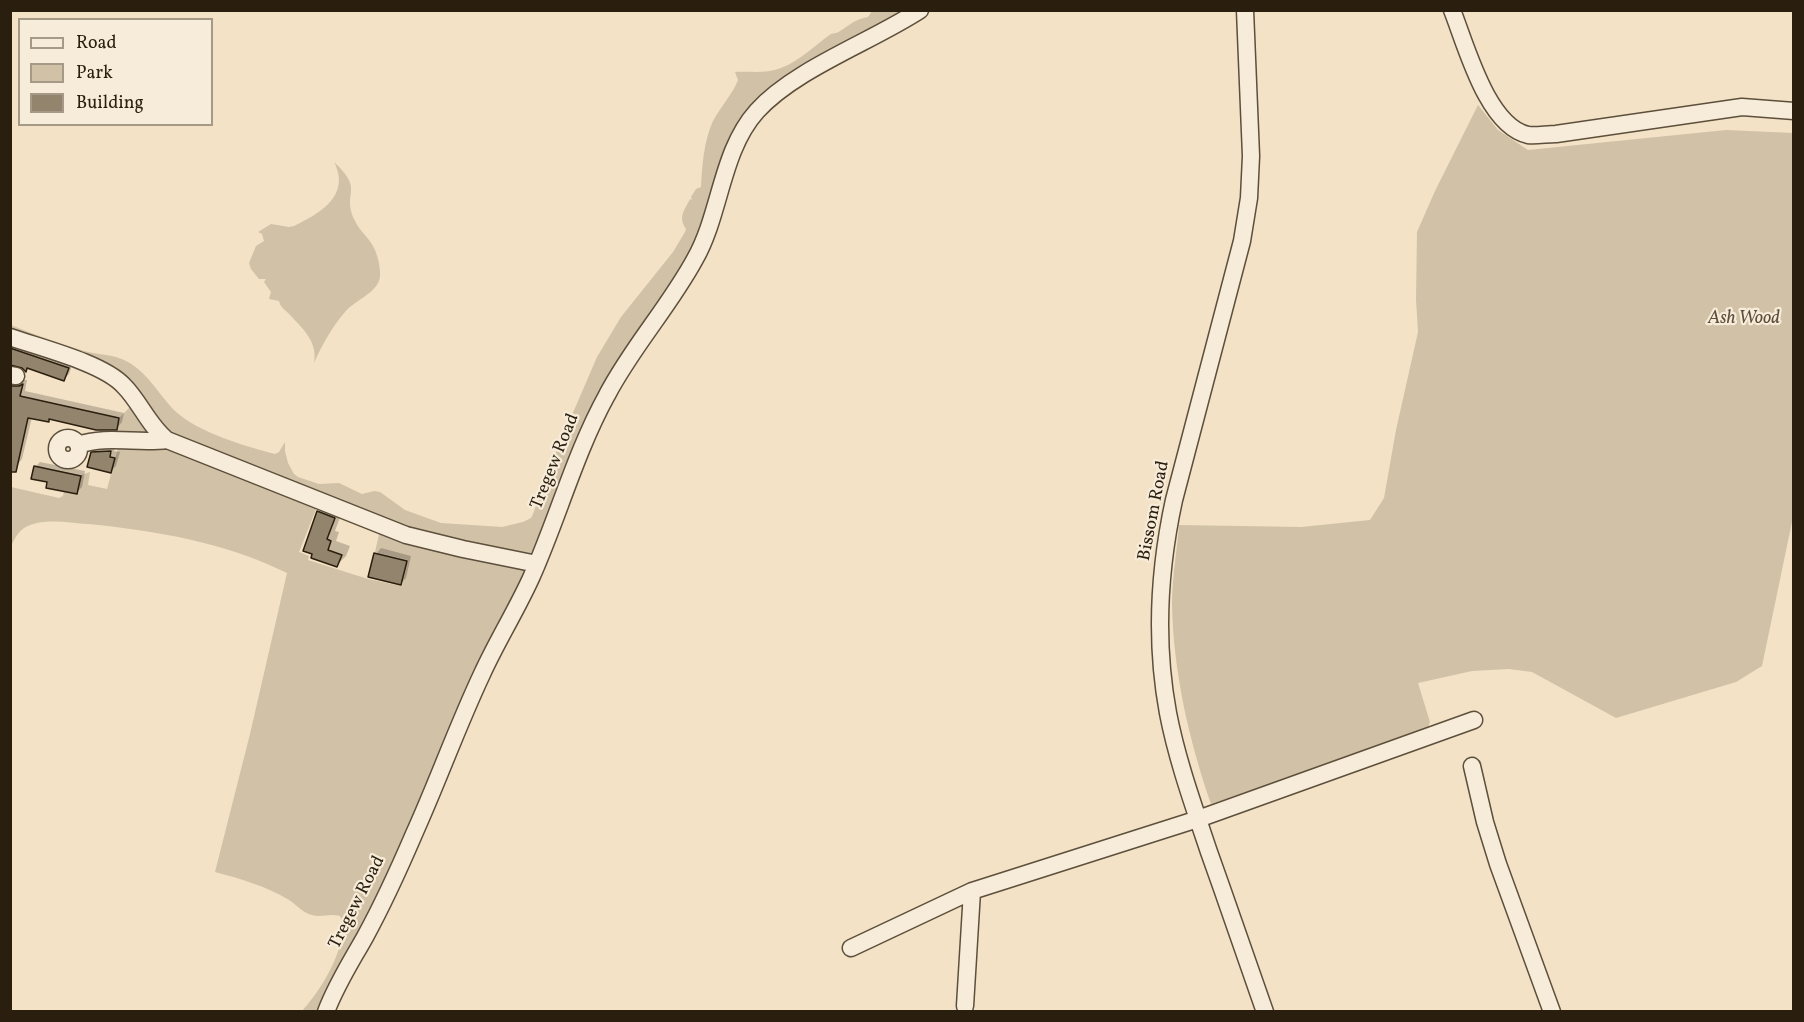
<!DOCTYPE html>
<style>
body{margin:0}
#map{position:relative;width:1804px;height:1022px;overflow:hidden;background:#f3e2c5;font-family:Vollkorn,serif}
canvas{display:block}
.frame{position:absolute;inset:0;border:12px solid #2a1e0e;pointer-events:none}
.legend{position:absolute;left:18px;top:18px;width:195px;height:108px;box-sizing:border-box;background:#f7ecd9;border:2px solid #a59a88;margin:0;padding:8px 10px;list-style:none;font-size:18px;color:#2a1e0e}
.legend li{display:flex;align-items:center;gap:12px;height:30px}
.legend b{width:30px;border:2px solid #a59a88}
</style>
<div id="map">
<canvas width="1804" height="1022"></canvas>
<div class="frame"></div>
<ul class="legend">
<li><b style="height:8px;background:#f7ecd9"></b>Road</li>
<li><b style="height:16px;background:#d1c1a6"></b>Park</li>
<li><b style="height:16px;background:#93846d"></b>Building</li>
</ul>
</div>
<script>
const context = document.querySelector('canvas').getContext('2d');
context.lineJoin = 'round';
function paint(path, color) { context.fillStyle = color; context.fill(path, 'evenodd'); }
function trace(path, color, width, dash) { context.strokeStyle = color; context.lineWidth = width; context.lineCap = dash ? 'butt' : 'round'; context.setLineDash(dash || []); context.stroke(path); }
function write(font, color, halo, rows, align = 'center') {
  context.font = font + ' Vollkorn,serif'; context.lineWidth = 4.5; context.setLineDash([]); context.textBaseline = 'middle'; context.strokeStyle = halo; context.fillStyle = color; for (const [text, x, y, turn = 0] of rows) {
    context.save(); context.translate(x, y); context.rotate((+turn || 0) * Math.PI / 180); context.textAlign = isNaN(turn) ? turn : align; if (halo) context.strokeText(text, 0, 0); context.fillText(text, 0, 0); context.restore();
  }
}
paint(new Path2D(`
 M872,11H918L757,109L709,228L624,364L325,1011H302C320,992 351,943 340,916C329,913 321,918 312,915C303,913 297,905 289,900C266,886 241,879 215,872L250,734L287,573C224,542 157,531 88,524C68,523 43,517 24,528C18,532 14,540 11,546V487L59,498L63,496L64,491L77,494L81,475L90,472L88,485L107,489L118,448L114,447L119,418L136,401L124,387L11,335V325C35,335 59,343 84,351C98,355 115,354 128,362C149,374 159,395 175,411C199,433 245,446 275,454L279,452L285,442V451L288,463L294,474L298,477L319,484L339,483L362,494L374,491L380,492L405,510L441,523L502,527L523,522L531,518L533,514L553,459L597,357L621,317L673,252L685,232L686,229C678,217 684,211 690,199L692,200L691,197L696,189L701,187C702,166 704,140 713,121C721,106 732,95 738,80L735,72C751,71 766,74 781,68C800,61 815,45 831,34C834,33 838,33 840,31C850,25 855,19 868,17ZM319,502L381,525L375,552L408,560L402,586L368,579L308,560L309,556L299,552Z
 M1478,105L1498,130L1528,150L1726,130L1793,133V517L1762,666L1736,682L1616,718L1532,672L1509,669L1472,671L1418,683L1430,722L1427,730L1211,804C1189,740 1173,671 1172,603C1172,577 1177,551 1179,525L1301,527L1370,520L1384,498L1396,430L1418,332L1416,300L1417,232L1435,191Z
 M334,162C365,191 342,191 354,219C359,231 370,238 375,250C378,257 382,273 379,281C373,295 354,301 345,312C332,327 322,345 314,363C318,342 303,329 290,315C285,309 281,309 279,301L269,299L271,292L264,282L266,279H259L251,269L249,263L256,246L264,241L262,234L258,232L271,224L289,227L294,226C321,213 351,195 334,162Z`), '#d1c1a6');
paint(new Path2D(`
 M10,345L73,362L69,374L64,379L28,367L26,370L18,364H10Z
 M10,377L14,380H27L25,391L124,413L122,422L117,428L51,418L48,420L32,417L22,459L17,465Z
 M116,446L114,451L120,452L116,466L111,471L92,453L98,447Z
 M40,462L85,471L82,487L77,492L49,481L35,467Z
 M328,503L343,509L335,531L339,532L336,541L350,546L346,556L337,565L313,557L319,512Z
 M381,548L411,556L406,578L401,583L376,554Z`), '#0003');
const building = new Path2D(`
 M10,348L69,368L64,381L27,368L26,372L22,368L10,365Z
 M23,384L20,396L119,418L117,430H96L49,419V422L28,418L16,472H10V386H19Z
 M111,451L110,457L115,458L111,473L87,467L91,452Z
 M34,466L81,476L77,494L46,488L47,482L31,479Z
 M317,511L335,518L327,539L331,541L328,550L342,555L337,567L311,558L312,554L303,551Z
 M374,553L407,561L401,585L368,577Z`);
paint(building, '#93846d');
trace(building, '#2a1e0e', 1.5);
const minor = new Path2D(`
 M1245,10L1251,156L1249,198L1242,241L1174,500C1159,569 1155,643 1168,713C1177,760 1194,807 1209,852C1228,905 1246,958 1265,1012
 M1452,10C1466,45 1487,126 1528,135C1536,136 1547,134 1556,134L1742,107L1794,111
 M10,337C41,348 103,363 124,386C140,402 149,426 167,440L406,535L463,549L537,564
 M10,375L16,376
 M57 449a11 11 0 1 1 22 0a11 11 0 1 1-22 0Z
 M78,445C107,435 137,444 167,440
 M1472,766L1485,822L1498,864L1552,1012
 M851,948L972,891L1198,819L1474,720
 M965,1006L972,891
 M326,1012C336,985 351,962 365,937C383,904 399,869 414,834C438,781 457,727 482,674C497,641 516,611 531,578C558,518 575,453 607,395C632,347 669,307 695,259C721,213 721,151 757,111C795,69 871,42 920,10`);
trace(minor, '#5c4f3c', 19);
trace(minor, '#f7ecd9', 16);
write('italic 18px', '#5c4f3c', '#f7ecd9', [
 ["Ash Wood",1744,320]
]);
write('18px', '#2a1e0e', '#f7ecd9', [
 ["Tregew Road",556,462,-68],
 ["Bissom Road",1155,511,-79],
 ["Tregew Road",358,903,-63]
]);
</script>
